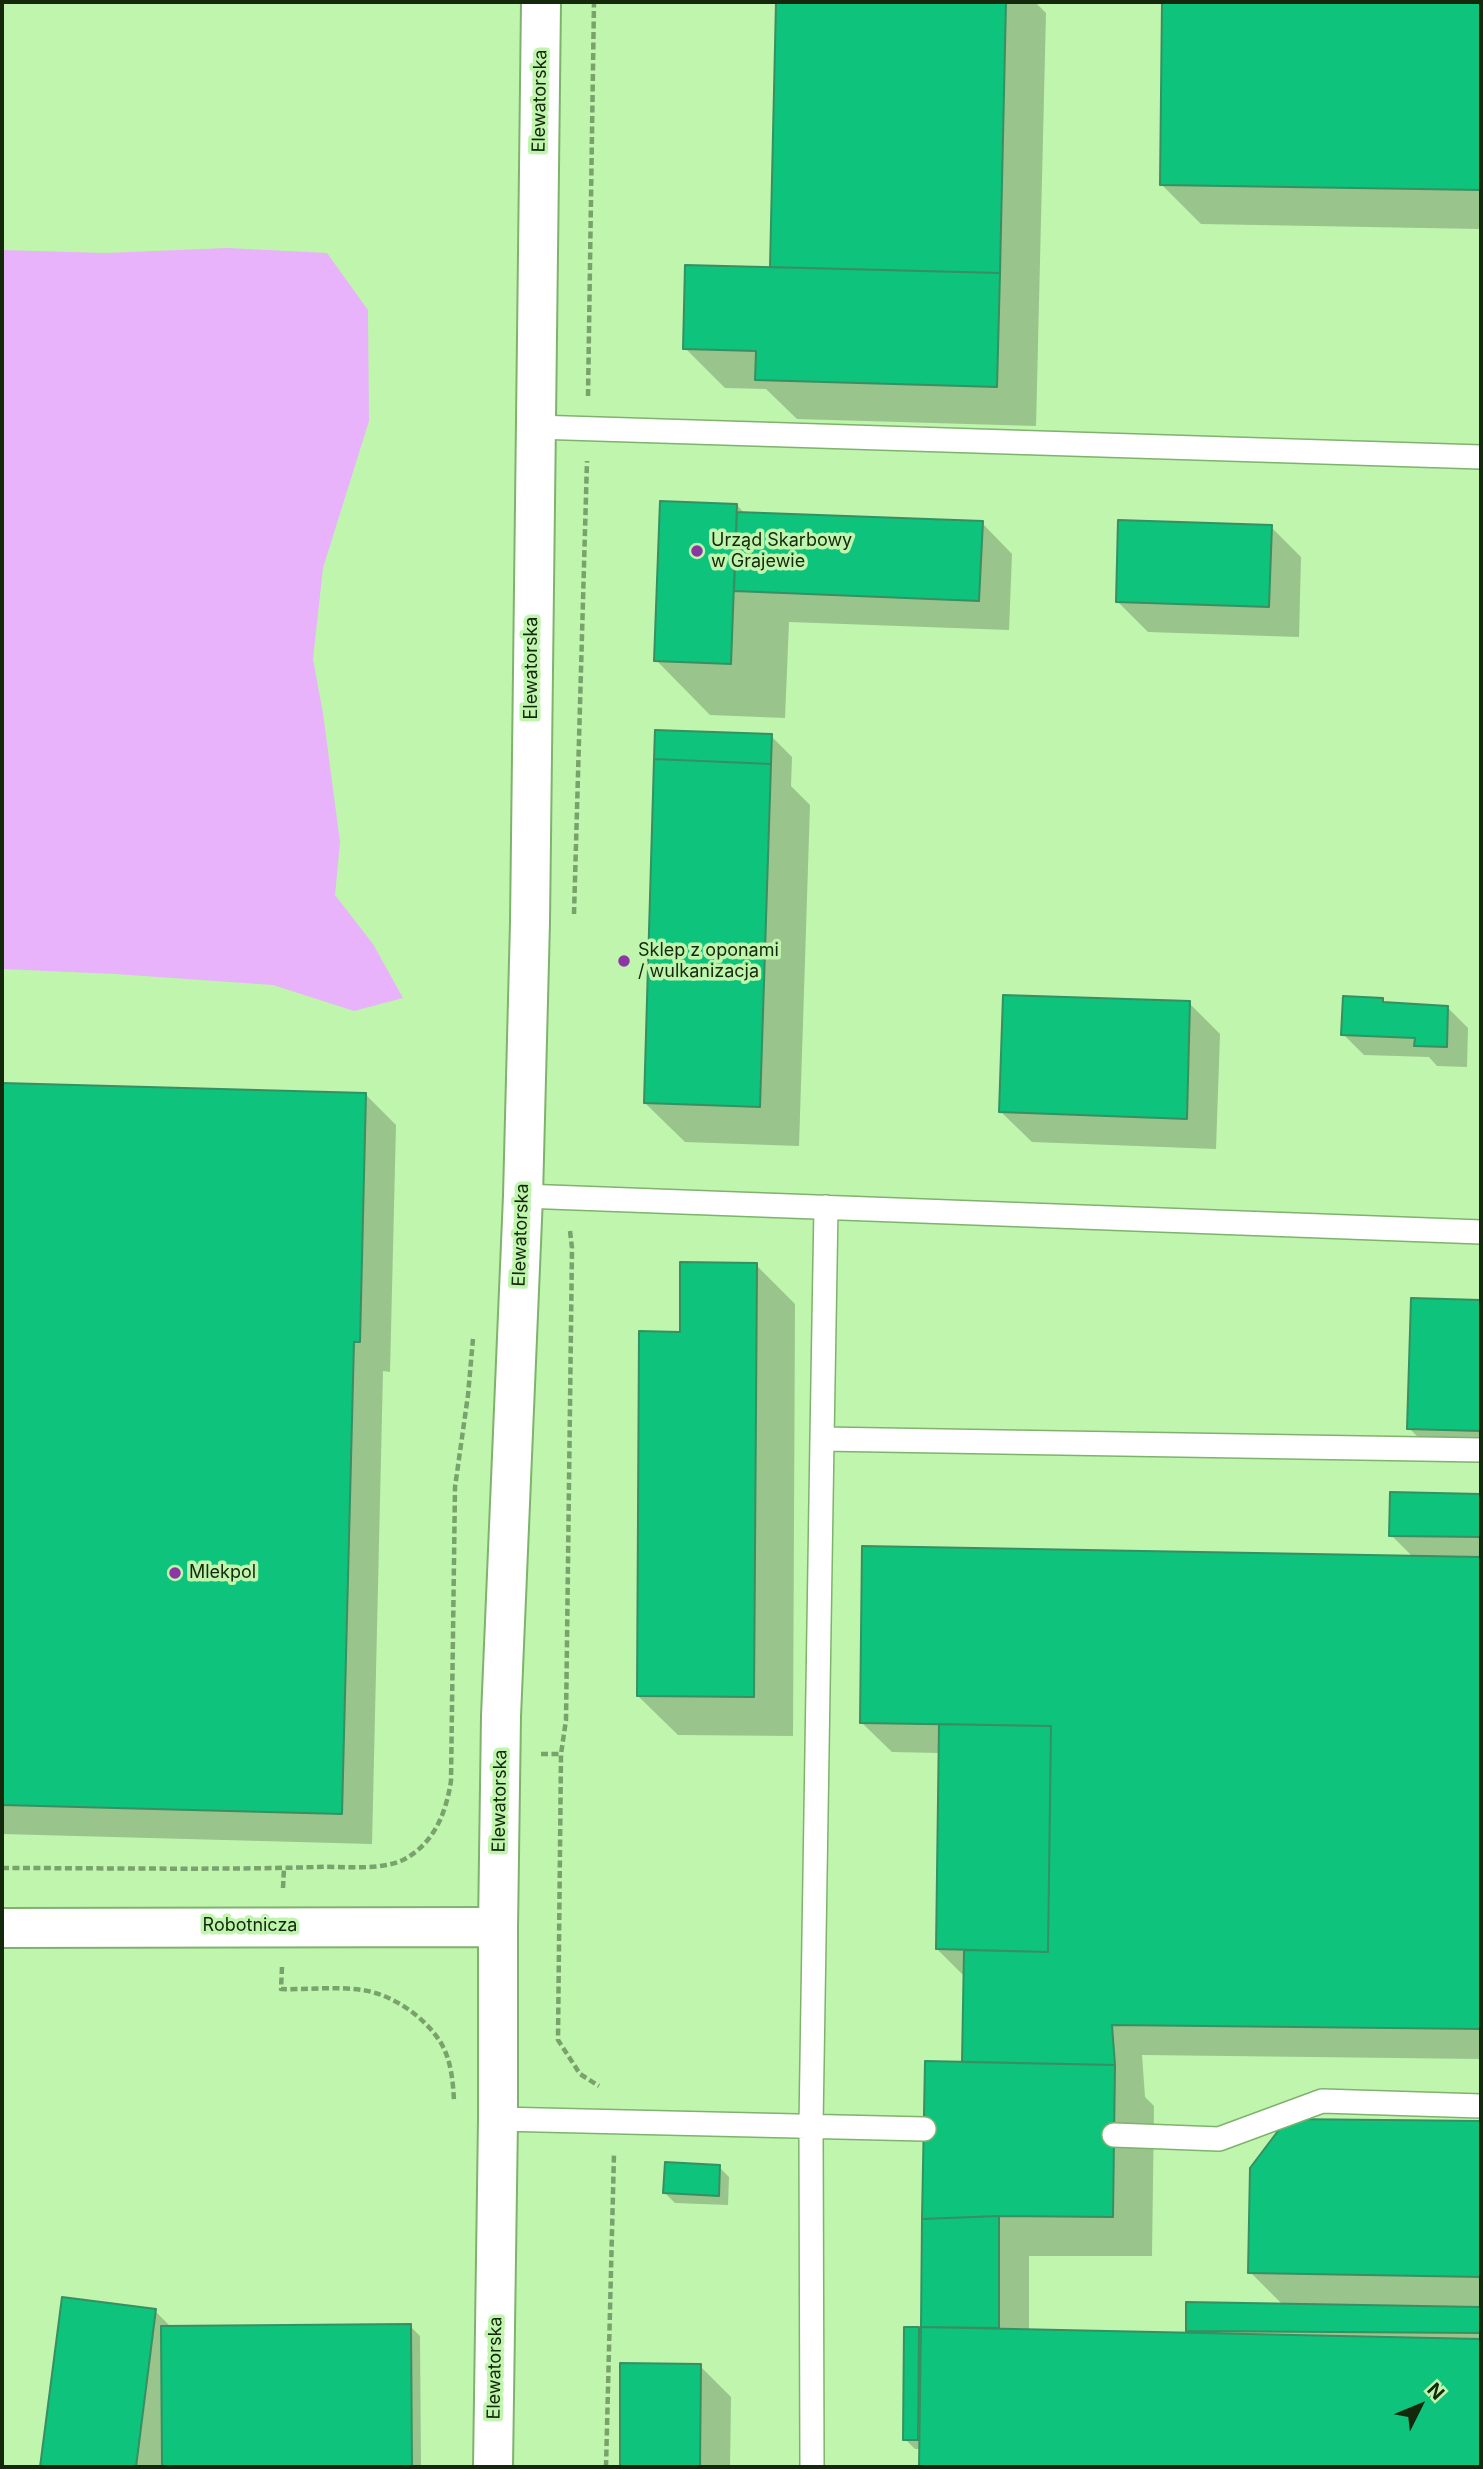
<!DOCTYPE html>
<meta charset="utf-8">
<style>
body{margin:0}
#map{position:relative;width:1483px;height:2469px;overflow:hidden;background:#c0f5ae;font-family:Inter,sans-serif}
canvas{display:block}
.frame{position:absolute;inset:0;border:4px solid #14280c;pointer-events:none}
.north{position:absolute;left:1385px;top:2371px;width:70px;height:70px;-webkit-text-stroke:5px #c0f5ae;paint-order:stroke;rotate:47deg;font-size:19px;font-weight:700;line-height:28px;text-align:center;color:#14280c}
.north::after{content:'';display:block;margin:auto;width:24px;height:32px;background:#14280c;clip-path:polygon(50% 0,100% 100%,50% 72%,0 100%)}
</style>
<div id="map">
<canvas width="1483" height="2469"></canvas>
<div class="frame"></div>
<div class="north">N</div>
</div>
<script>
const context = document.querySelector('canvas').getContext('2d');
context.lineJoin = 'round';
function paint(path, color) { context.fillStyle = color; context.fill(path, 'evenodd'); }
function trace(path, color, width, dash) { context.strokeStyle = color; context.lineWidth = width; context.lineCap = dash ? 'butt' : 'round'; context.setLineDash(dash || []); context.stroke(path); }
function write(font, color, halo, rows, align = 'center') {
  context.font = font + ' Inter,sans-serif'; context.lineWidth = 7; context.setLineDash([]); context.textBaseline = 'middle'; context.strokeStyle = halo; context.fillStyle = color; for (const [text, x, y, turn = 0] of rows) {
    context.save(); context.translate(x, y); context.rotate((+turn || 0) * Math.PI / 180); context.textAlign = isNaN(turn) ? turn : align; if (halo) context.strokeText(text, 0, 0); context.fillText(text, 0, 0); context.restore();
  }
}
paint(new Path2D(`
 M227,248L327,253L368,310L369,421L323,568L313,659L323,713L340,842L335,895L373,944L403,998L354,1011L273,985L115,974L2,969V250L105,253Z`), '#e8b3fa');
paint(new Path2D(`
 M778,2H1035L1046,13L1036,426L797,419L766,389L725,388L685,348L772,269Z
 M1164,2H1481V229L1201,224L1162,185Z
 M737,505L745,514L982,523L1012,554L1009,630L789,622L785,718L710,715L656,660Z
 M1271,527L1301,557L1299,637L1148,632L1117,601Z
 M771,736L792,757L791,786L810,805L799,1146L685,1142L645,1103Z
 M1382,1000L1386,1004L1448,1008L1468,1028L1467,1067L1437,1066L1429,1057L1364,1055L1343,1034Z
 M1189,1003L1220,1034L1216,1149L1032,1142L1001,1112Z
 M2,1085L366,1095L396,1125L390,1372L383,1371L372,1844L2,1834Z
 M756,1265L795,1304L793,1736L678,1735L638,1696L682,1333Z
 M1412,1300L1481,1302V1440L1419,1438L1409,1428Z
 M1392,1494L1481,1496V2059L1142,2055L1145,2097L1154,2106L1152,2256H1029V2331L1192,2334L1188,2330L1283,2305L1250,2272L1288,2120L1481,2123V2467H920L921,2449H915L905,2439L918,2329L922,2333L924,2221L967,2064L965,1977L937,1949L940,1753L892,1752L861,1722L1413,1557L1391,1535Z
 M719,2167L729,2177L728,2205L675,2203L665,2193Z
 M63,2299L155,2311L172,2328L410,2326L420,2336L421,2467H42Z
 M622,2365L700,2366L731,2397L730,2467H621Z`), '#0003');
const building = new Path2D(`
 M776,2H1006L1000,273L770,267Z
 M1162,2H1481V190L1160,185Z
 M685,265L1000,273L997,387L755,380L756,351L683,349Z
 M660,501L737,504L731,664L654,661Z
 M737,512L983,521L979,601L734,591Z
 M1118,520L1272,525L1269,607L1116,602Z
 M655,730L772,734L771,764L654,759Z
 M654,759L771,764L760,1107L644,1103Z
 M1003,995L1190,1001L1187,1119L999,1112Z
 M1343,996L1383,998V1002L1448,1006L1447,1047L1414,1046L1415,1038L1341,1035Z
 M2,1083L366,1093L360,1342H354L342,1814L2,1805Z
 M680,1262L757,1263L754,1697L637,1696L639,1331L680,1332Z
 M1411,1298L1481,1300V1431L1407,1429Z
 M1390,1492L1481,1494V1537L1389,1536Z
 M862,1546L1481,1557V2029L1112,2025L1115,2065L962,2062L964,1950L1048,1952L1051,1726L860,1723Z
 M939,1724L1051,1726L1048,1952L936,1949Z
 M925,2061L1115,2065L1113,2217L999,2216L922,2219Z
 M1287,2119L1481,2121V2277L1248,2273L1250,2168Z
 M665,2162L720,2165L719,2196L663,2193Z
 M999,2216V2328L921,2327L922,2219Z
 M62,2297L156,2309L136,2467H40Z
 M1186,2302L1481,2307V2333L1186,2331Z
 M411,2324L412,2467H162L161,2326Z
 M904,2327H919L918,2440H903Z
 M921,2327L1481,2339V2467H919Z
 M620,2363L701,2364L700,2467H620Z`);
paint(building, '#0ec37b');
trace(building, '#378f62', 2);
const service = new Path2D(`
 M535,427L1481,457
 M523,1196L1481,1232
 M822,1439L826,1207
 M498,2119L924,2129
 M1114,2135L1219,2139L1322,2101L1481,2106
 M812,2467L811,2125L822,1439L1481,1450`);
const minor = new Path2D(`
 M498,1927L501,1716L523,1196L530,922L541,2`);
const tertiary = new Path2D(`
 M2,1928L498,1927V2119L493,2467`);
trace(service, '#7fb26e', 26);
trace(minor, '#7fb26e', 42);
trace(tertiary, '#7fb26e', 42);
trace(new Path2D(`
 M588,396L594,2
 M574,914L587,461
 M570,1231L572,1248L566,1720L561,1754L558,2040L580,2074L599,2086
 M541,1754H561
 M2,1868C107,1868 213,1870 318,1867C344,1866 379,1871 403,1860C434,1844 446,1813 451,1781L455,1487L468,1395L473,1339
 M283,1888L284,1868
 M282,1967L281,1989C307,1990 336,1986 362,1990C392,1994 425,2017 441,2043C451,2060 453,2081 454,2101
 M606,2467L614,2154`), '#7aa26c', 4.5, [7, 3.5]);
trace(service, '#fff', 23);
trace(minor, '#fff', 38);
trace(tertiary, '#fff', 38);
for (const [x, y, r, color] of [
 [697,551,7,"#8c36a4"],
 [624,961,7,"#8c36a4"],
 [175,1573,7,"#8c36a4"]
]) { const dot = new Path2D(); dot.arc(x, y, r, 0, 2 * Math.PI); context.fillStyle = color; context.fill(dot); trace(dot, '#c0f5ae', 2.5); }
write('18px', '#14280c', '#c0f5ae', [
 ["Elewatorska",540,101,-89],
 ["Elewatorska",532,668,-90],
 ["Elewatorska",521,1235,-88],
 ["Elewatorska",500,1801,-89],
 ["Robotnicza",250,1926],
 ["Elewatorska",495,2368,-89]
]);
write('18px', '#14280c', '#c0f5ae', [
 ["Urząd Skarbowy",711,541],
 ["w Grajewie",711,562],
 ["Sklep z oponami",638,951],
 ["/ wulkanizacja",638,972],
 ["Mlekpol",189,1573]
], 'left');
</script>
